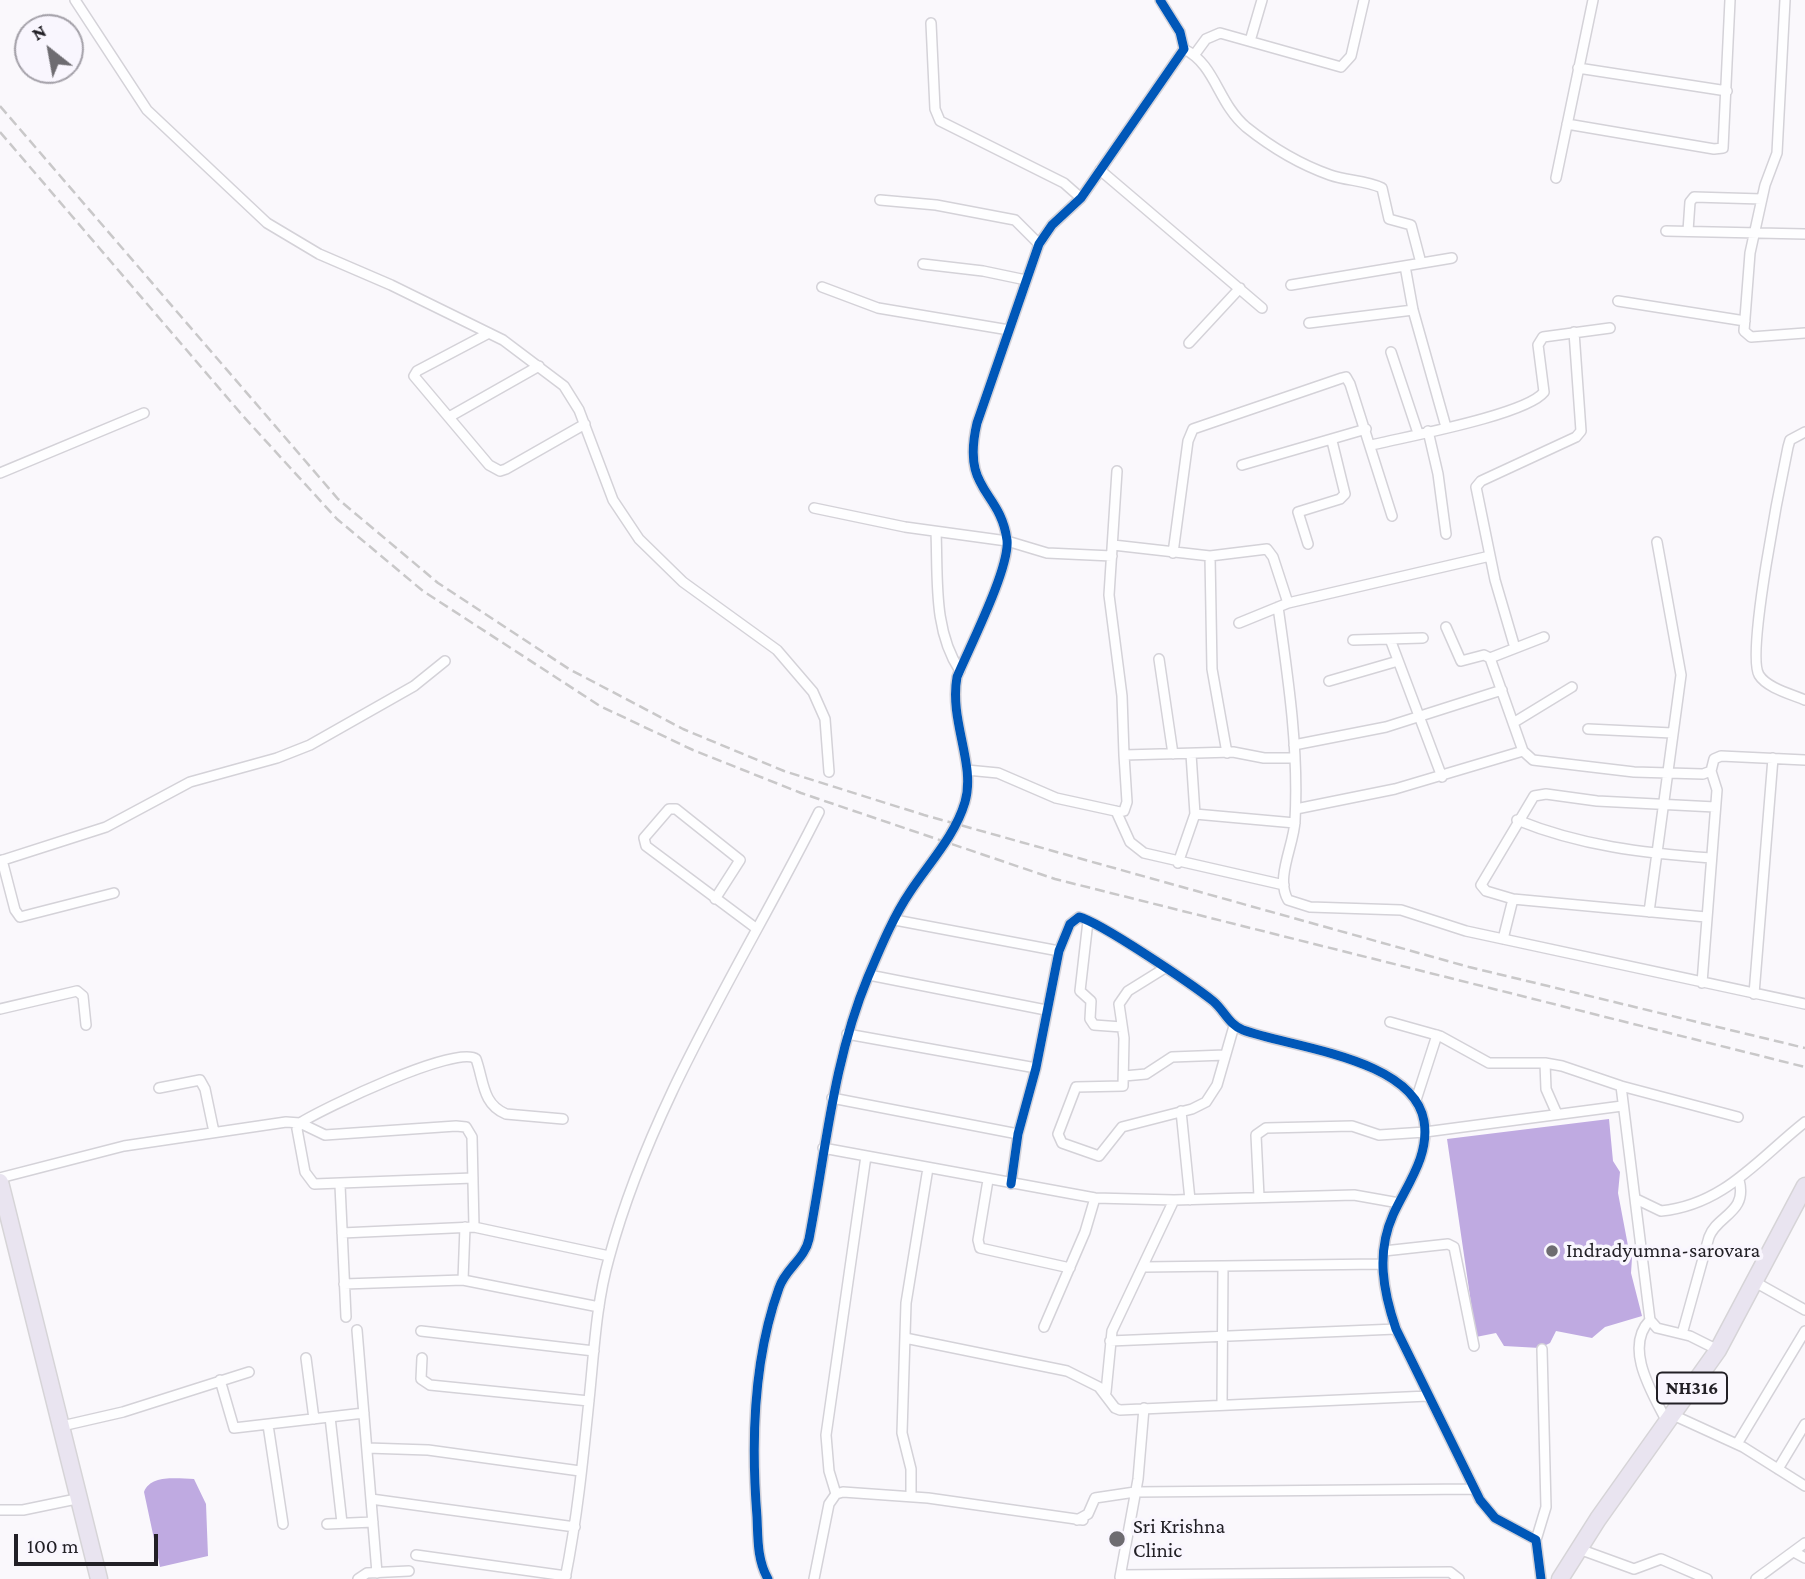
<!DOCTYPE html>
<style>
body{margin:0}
#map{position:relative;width:1805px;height:1579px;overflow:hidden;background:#faf8fc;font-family:"Crimson Pro",serif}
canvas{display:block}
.north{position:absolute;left:14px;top:14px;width:70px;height:70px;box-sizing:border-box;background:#f9f6fe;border:2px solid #a3a0a8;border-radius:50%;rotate:329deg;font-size:19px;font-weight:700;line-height:28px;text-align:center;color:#222026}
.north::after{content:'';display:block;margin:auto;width:24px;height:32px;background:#6e6c71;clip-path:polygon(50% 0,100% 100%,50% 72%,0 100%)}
.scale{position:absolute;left:14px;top:1534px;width:144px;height:32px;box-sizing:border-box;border:4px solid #222026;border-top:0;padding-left:9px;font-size:21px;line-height:24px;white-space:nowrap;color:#222026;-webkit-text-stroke:5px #f9f6fe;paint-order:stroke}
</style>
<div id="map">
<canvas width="1805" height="1579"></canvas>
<div class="north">N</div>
<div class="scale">100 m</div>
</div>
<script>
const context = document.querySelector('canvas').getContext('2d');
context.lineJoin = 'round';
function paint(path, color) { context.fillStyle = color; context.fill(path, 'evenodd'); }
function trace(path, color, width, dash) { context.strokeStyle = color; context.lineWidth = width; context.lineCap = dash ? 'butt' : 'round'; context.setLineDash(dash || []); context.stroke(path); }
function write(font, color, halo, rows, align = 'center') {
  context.font = font + ' "Crimson Pro",serif'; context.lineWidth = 7; context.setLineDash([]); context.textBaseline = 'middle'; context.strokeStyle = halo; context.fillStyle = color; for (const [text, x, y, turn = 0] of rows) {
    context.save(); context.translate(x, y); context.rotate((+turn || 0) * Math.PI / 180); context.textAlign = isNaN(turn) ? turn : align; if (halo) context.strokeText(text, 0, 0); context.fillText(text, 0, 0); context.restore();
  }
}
paint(new Path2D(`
 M1609,1119L1613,1161L1620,1172L1618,1193L1629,1251L1639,1255L1632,1258L1631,1273L1642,1316L1605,1327L1592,1338L1556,1331L1550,1343L1540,1348L1504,1346L1496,1333L1476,1337L1447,1139Z
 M194,1479L206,1504L208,1556L160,1567L144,1492C151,1474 178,1479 194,1479Z`), '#bfaae1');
const street = new Path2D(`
 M75,0L147,110L267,223L319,254L391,285L503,340L564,386L579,410L613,500L639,539L683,582L777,650L813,692L825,719L829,772
 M1785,0L1777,153L1765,185L1750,253L1744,331L1751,337L1805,333
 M931,23L935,109L940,121L1064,183L1081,198
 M1250,41L1262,0
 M1184,49C1216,65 1217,102 1246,127C1271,147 1299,164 1330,175C1347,181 1365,180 1382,188L1389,219L1411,225L1421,263
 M1195,54L1206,39L1220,33L1341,67L1351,56L1364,0
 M1578,68L1727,91
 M1567,124L1714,149L1723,148L1730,0
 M1100,170L1262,308
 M1556,178L1593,0
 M880,200L936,205L1015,220L1039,244
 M1666,231L1805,234
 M1688,231L1690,202L1694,197L1762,199
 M923,264L983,271L1026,280
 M1405,266L1413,310L1446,427
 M1291,285L1452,258
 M822,287L878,308L1009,330
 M1618,301L1745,321
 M1309,323L1413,310
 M489,333L417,371L414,376L489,465L500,471L506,469L585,424
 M1189,343L1240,288
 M1391,352L1418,433
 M449,417L539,366
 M1428,431L1438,474L1446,534
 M1805,432L1790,440L1788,447C1781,480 1746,654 1759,675C1767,688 1791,694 1805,700
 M1372,445C1404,437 1526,415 1544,392L1538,345L1543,337L1610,328
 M1242,465L1366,429
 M1117,471L1109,595L1122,696L1124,755
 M0,473L144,413
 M814,508L905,527L1007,541L1047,553L1112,556
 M936,532C938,579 933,630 960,671
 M1308,544L1298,512L1340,499L1345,494L1332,441
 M1113,545L1210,556L1267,549L1273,557L1288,603
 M1173,553L1188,441L1193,429L1342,378L1346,377L1350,384L1392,516
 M1210,556L1212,669L1227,753
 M1278,607C1288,677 1299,750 1295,821C1294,845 1275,878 1288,900L1310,907L1401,910L1466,931L1805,1004
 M1239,623L1288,603L1490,556
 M1446,627L1461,661L1484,655L1490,658L1523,751L1533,760L1634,772L1703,774L1711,771L1714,759L1721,756L1805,760
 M1390,639L1442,777
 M1353,640L1423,638
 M1515,648L1495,580L1476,487L1481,481L1576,437L1581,431L1574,332
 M1490,658L1544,637
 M1159,659L1173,754
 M1329,681L1398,661
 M1513,723L1572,687
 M1588,729L1672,733
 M1294,745L1386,727L1502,690
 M967,770L998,773L1056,798L1120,812L1124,811L1127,802L1124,755L1233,752L1264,758H1294
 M1296,809L1395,789L1523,751
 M1116,811L1130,842L1144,853L1284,885
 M1195,814L1295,823
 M1517,820C1581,846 1643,853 1711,858
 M2,860L15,910L20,917L114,893
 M0,861L106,827L190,782L277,758L310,745L414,686L445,661
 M1178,863L1195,814L1191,754
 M715,899L740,860L676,809H669L644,838L646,846L757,929
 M1649,912L1681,675L1657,542
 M1706,917L1513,899L1486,891L1481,885L1534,796L1546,794L1597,801L1715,807
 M895,920L1059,951
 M1088,921L1080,991L1091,1001L1090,1019L1094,1025L1122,1027
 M1503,939L1513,899
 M1165,968L1128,991L1119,1004L1124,1038L1123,1086L1076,1087L1058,1134L1062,1143L1099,1156L1122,1127L1192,1109L1206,1102L1217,1085L1234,1026
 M869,975L1046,1010
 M1702,983L1717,790L1711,771
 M1754,994L1773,758
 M0,1009L77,991L83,996L86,1025
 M1390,1022L1440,1036L1489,1063H1545L1562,1066L1621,1086L1738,1117
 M847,1034L1036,1068
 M1545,1063L1546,1089L1557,1114
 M1124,1076L1146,1074L1172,1057L1225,1055
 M1621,1086L1650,1320L1657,1328L1690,1336L1718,1350
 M159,1088L200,1080L205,1089L214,1132
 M832,1098L1018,1134
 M1416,1100L1437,1035
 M1181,1111L1190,1200
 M823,1148L1095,1198L1174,1200L1354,1195L1399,1203
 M0,1178L124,1146L286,1122L300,1123L325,1135L456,1126L466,1127L472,1137L474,1227
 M473,1178L314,1184L305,1172L297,1129L300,1123C324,1108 457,1044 476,1059C484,1081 482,1104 506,1114L563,1119
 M988,1180L978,1240L980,1248L1070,1268
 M1011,1184L1018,1134L1036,1068L1059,951L1070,924L1079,917C1100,922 1193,985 1213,1001C1224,1010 1229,1025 1243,1030C1293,1048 1413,1058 1424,1121C1430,1156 1406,1186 1393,1215C1376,1253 1383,1291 1396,1329L1480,1500L1495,1518L1536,1540L1541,1579
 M340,1185L346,1317
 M1259,1197L1256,1135L1266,1128L1352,1126L1379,1135L1425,1132L1622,1106
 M1636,1199L1661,1211C1724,1205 1758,1159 1805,1122
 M342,1233L474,1227L609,1256
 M1384,1251L1448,1244L1454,1247L1474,1346
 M1144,1267L1381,1264
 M463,1280L465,1227
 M1755,1282L1805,1310
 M344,1284L463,1280L599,1307
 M1650,1320C1623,1348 1653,1394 1667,1422
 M1044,1327L1085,1232L1095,1198
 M357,1330L377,1573
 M421,1331L594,1351
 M1682,1334L1709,1237C1717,1215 1748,1213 1739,1180
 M905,1338L1067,1371L1099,1387L1115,1408L1120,1410L1428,1396
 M1110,1341L1396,1329
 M306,1358L314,1419
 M422,1358L421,1379L430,1385L589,1401
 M220,1380L234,1428L364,1413
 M1106,1392L1112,1331L1174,1200
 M1222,1405L1223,1266
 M1673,1415L1743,1447L1805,1486
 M330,1417L342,1523
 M268,1425L283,1524
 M62,1426L123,1412L249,1372
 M1737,1444L1805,1331
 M367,1448L428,1450L580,1471
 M1778,1469L1805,1424
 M836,1494L829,1471L826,1435L866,1156
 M911,1496V1469L902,1433L906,1303L928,1168
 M371,1499L575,1527
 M0,1510H23L81,1498
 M1077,1520L1088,1514L1095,1498L1135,1492L1473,1489
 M327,1524L373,1522
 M1536,1540L1546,1507L1542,1349
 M1579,1549L1634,1569L1661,1559L1707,1579
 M1794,1552L1805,1558
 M416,1555L566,1576
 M1121,1575L1450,1572L1459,1579
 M1120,1577L1138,1479L1144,1408
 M358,1579L367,1573L409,1571
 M565,1579C577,1520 583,1460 589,1400C594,1353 596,1304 609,1258C652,1099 746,958 819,812
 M768,1579C757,1560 758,1538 757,1517C751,1442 753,1360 779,1288C785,1269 805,1259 809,1239C826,1150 833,1061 868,977C880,949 893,917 910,892C929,863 955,836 965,802C976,764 949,721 957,677C969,648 1010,568 1007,540C1000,489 961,492 977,423L1039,244L1052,225L1081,198L1184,49L1180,32L1160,0
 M814,1579L829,1504L836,1494L843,1492L928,1498L1083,1520
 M1756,1579L1805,1543`);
const highway = new Path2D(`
 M0,1182L99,1579
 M1560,1579L1598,1519L1718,1350L1805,1186`);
trace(street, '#d4d2d8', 12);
trace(highway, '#d6d4d7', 19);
trace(street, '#fefeff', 9);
trace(highway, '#e9e4f0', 16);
trace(new Path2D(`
 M0,106L338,499L438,583L569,669L683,729L784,771L924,815L1469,967L1805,1048
 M0,132L243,416L337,519L423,591L600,706L693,750L801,793L1055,879L1805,1067`), '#c9c8c9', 2.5, [10, 5]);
trace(new Path2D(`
 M1011,1184L1018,1134L1036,1068L1059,951L1070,924L1079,917C1100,922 1193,985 1213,1001C1224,1010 1229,1025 1243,1030C1293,1048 1413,1058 1424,1121C1430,1156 1406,1186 1393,1215C1376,1253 1383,1291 1396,1329L1480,1500L1495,1518L1536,1540L1541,1579
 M768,1579C757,1560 758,1538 757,1517C751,1442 753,1360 779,1288C785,1269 805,1259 809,1239C826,1150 833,1061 868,977C880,949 893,917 910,892C929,863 955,836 965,802C976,764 949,721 957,677C969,648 1010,568 1007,540C1000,489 961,492 977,423L1039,244L1052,225L1081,198L1184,49L1180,32L1160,0`), '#0057b8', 9);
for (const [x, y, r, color] of [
 [1552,1251,7,"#6e6c71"],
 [1117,1539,9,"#6e6c71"]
]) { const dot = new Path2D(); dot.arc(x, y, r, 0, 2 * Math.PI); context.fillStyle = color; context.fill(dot); trace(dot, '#f9f6fe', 2.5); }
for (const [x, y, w] of [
 [1692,1388,70]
]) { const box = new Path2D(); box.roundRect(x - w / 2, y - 15.5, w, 31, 5); context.fillStyle = '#f9f6fe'; context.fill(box); trace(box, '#222026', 2); }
write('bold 19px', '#222026', null, [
 ["NH316",1692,1388]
]);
write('21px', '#222026', '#f9f6fe', [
 ["Indradyumna-sarovara",1566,1251],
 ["Sri Krishna",1133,1527],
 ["Clinic",1133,1551]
], 'left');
</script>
